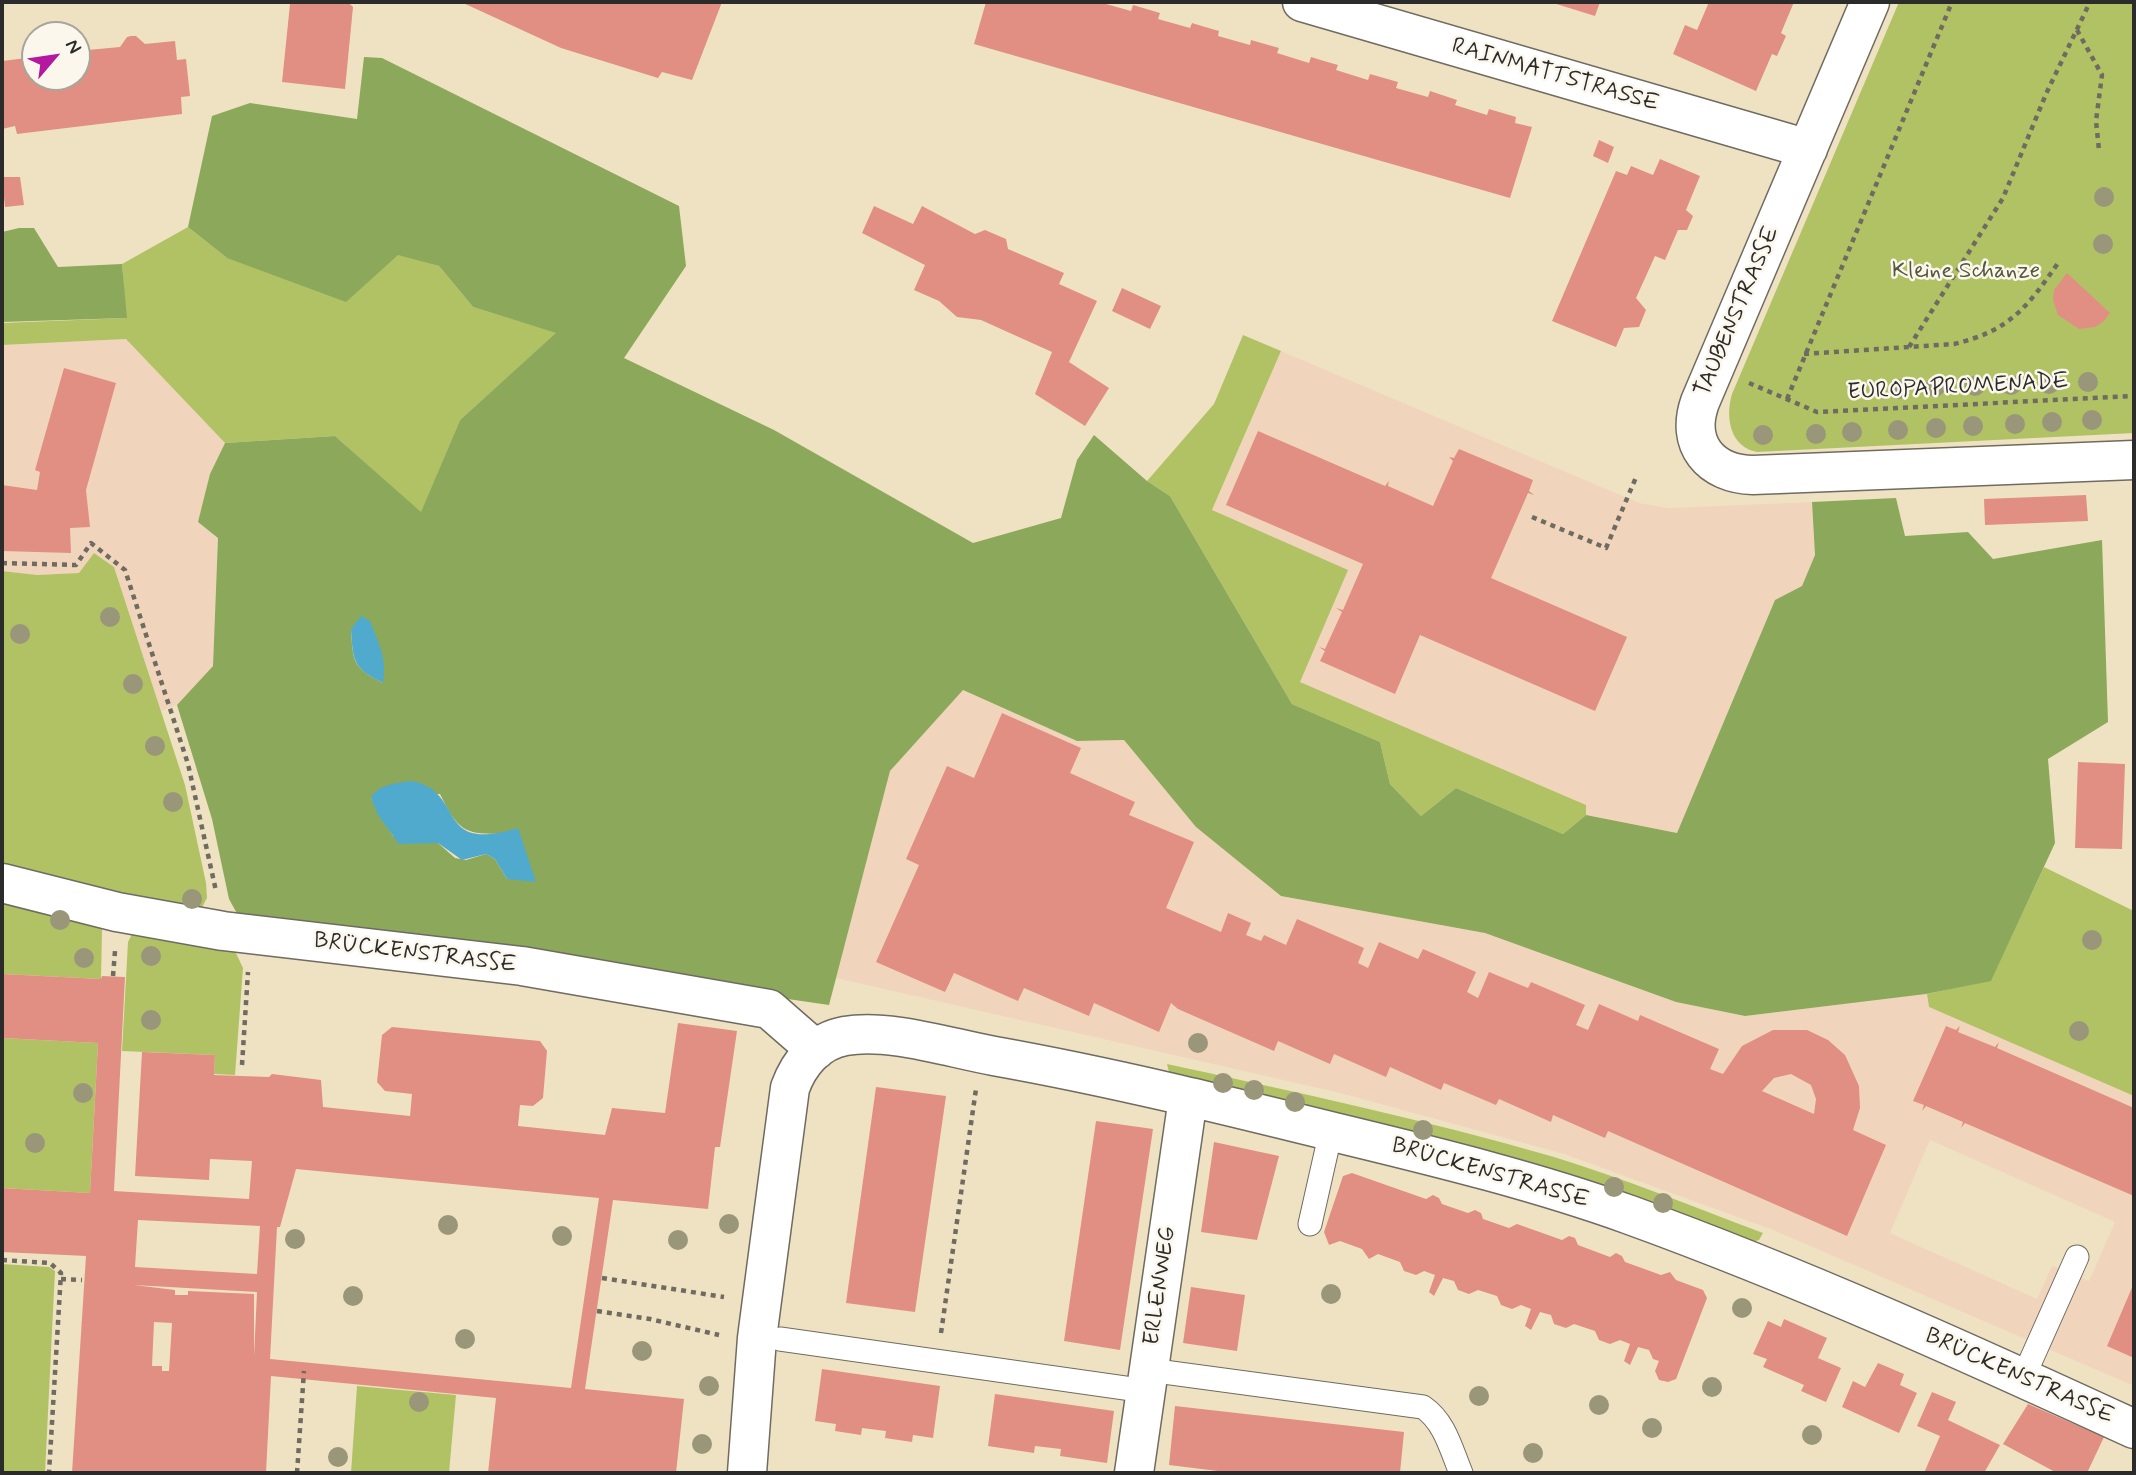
<!DOCTYPE html>
<meta charset="utf-8">
<style>
body{margin:0}
#map{position:relative;width:2136px;height:1475px;overflow:hidden;background:#efe2c3;font-family:Mynerve,sans-serif}
canvas{display:block}
.frame{position:absolute;inset:0;border:4px solid #2b2b2b;pointer-events:none}
.north{position:absolute;left:21px;top:21px;width:70px;height:70px;box-sizing:border-box;background:#fbf7ec;border:2px solid #a8a59f;border-radius:50%;rotate:61deg;font-size:19px;font-weight:700;line-height:28px;text-align:center;color:#2b2b2b}
.north::after{content:'';display:block;margin:auto;width:24px;height:32px;background:#b5179e;clip-path:polygon(50% 0,100% 100%,50% 72%,0 100%)}
</style>
<div id="map">
<canvas width="2136" height="1475"></canvas>
<div class="frame"></div>
<div class="north">N</div>
</div>
<script>
const context = document.querySelector('canvas').getContext('2d');
context.lineJoin = 'round';
function paint(path, color) { context.fillStyle = color; context.fill(path, 'evenodd'); }
function trace(path, color, width, dash) { context.strokeStyle = color; context.lineWidth = width; context.lineCap = dash ? 'butt' : 'round'; context.setLineDash(dash || []); context.stroke(path); }
function write(font, color, halo, rows, align = 'center') {
  context.font = font + ' Mynerve,sans-serif'; context.lineWidth = 5; context.setLineDash([]); context.textBaseline = 'middle'; context.strokeStyle = halo; context.fillStyle = color; for (const [text, x, y, turn = 0] of rows) {
    context.save(); context.translate(x, y); context.rotate((+turn || 0) * Math.PI / 180); context.textAlign = isNaN(turn) ? turn : align; if (halo) context.strokeText(text, 0, 0); context.fillText(text, 0, 0); context.restore();
  }
}
paint(new Path2D(`
 M126,339L225,443L210,474L218,538L213,666L177,705L161,711L114,567L94,553L80,573L36,575L2,571V345Z
 M1281,351L1639,503L1669,508L1812,502L1815,555L1802,586L1775,600L1677,833L1586,815V805L1300,682L1212,511Z
 M962,690L1077,741L1124,740L1196,827L1281,896L1485,933L1676,1002L1745,1016L1927,994L1929,1007L2134,1096V1386L1773,1230L1564,1154L1340,1093L836,978L890,771ZM1930,1140L2115,1222L2089,1281L2052,1266L2037,1299L1890,1233Z`), '#f0d5bc');
paint(new Path2D(`
 M1899,2H2134V433L1757,452C1730,447 1725,417 1732,394Z
 M188,227L227,258L398,254L439,266L473,307L557,333L460,420L421,513L335,436L225,443L126,339L2,345V323L126,318L122,264Z
 M1243,335L1281,351L1212,510L1348,570L1300,682L1586,805V815L1563,834L1456,788L1421,816L1390,784L1380,742L1292,704L1170,496L1147,481L1214,404Z
 M94,553L114,567L185,785L206,883L207,898L200,911L2,873V571L37,575L79,573Z
 M2044,867L2134,911V1096L1929,1007L1927,994L1991,980Z
 M2,896L99,923L102,930L101,979L2,974Z
 M133,932L235,951L243,968L235,1075L214,1074L215,1055L122,1051L128,942Z
 M2,1038L98,1043L90,1193L2,1188Z
 M1167,1064C1297,1092 1426,1120 1554,1157C1625,1179 1694,1207 1763,1233L1759,1240L1749,1243L1170,1076Z
 M2,1264L49,1267L55,1271L45,1473H2Z
 M357,1386L456,1395L449,1473H351Z`), '#b1c265');
paint(new Path2D(`
 M364,57L382,58L679,206L686,266L624,358L774,430L973,543L1061,518L1077,460L1094,435L1147,481L1170,496L1292,704L1380,742L1390,784L1421,816L1456,788L1563,834L1586,815L1677,833L1775,600L1802,586L1815,555L1812,502L1896,498L1905,536L1968,532L1993,559L2102,540L2108,722L2048,759L2055,843L1991,981L1926,994L1745,1016L1676,1002L1485,933L1281,896L1196,827L1124,740L1077,741L963,690L890,771L829,1005L240,919L229,899L212,819L177,705L213,666L218,538L198,522L210,474L225,443L335,436L421,512L460,420L556,333L473,307L439,266L398,255L346,302L227,258L188,227L212,116L250,103L357,119ZM351,629L373,630L383,683C352,667 353,662 351,629ZM440,794C458,831 465,836 507,833V879L495,859L486,854L466,860L455,858L438,843L393,836L371,798Z
 M19,228H34L58,267L122,264L127,318L2,322V232Z`), '#8ca85a');
paint(new Path2D(`
 M361,616L370,621C379,644 387,658 383,683C353,668 353,662 351,629Z
 M412,781C467,792 433,854 518,828L536,882L507,879L495,859L486,854L462,860L438,843L399,844L378,815L371,798C378,784 398,783 412,781Z`), '#50aace');
paint(new Path2D(`
 M300,2H348L353,7L345,89L282,82L290,4H299Z
 M461,2H722L692,80L662,72L658,78L561,48Z
 M986,2H1099L1131,11L1133,5L1160,13L1158,19L1190,28L1192,23L1205,27L1219,31L1218,36L1250,45L1251,40L1279,48L1277,53L1309,63L1311,57L1324,61L1338,65L1336,70L1368,80L1370,74L1398,82L1396,88L1428,97L1430,91L1457,100L1455,105L1487,115L1489,109L1516,117L1515,123L1532,127L1510,198L974,44Z
 M1550,2H1600L1595,16Z
 M1709,2H1794L1781,33L1786,36L1777,56L1772,54L1756,91L1673,54L1685,25L1697,30Z
 M131,36H136L145,44L175,41L177,60L186,59L190,96L181,97L182,114L17,134L15,126L2,129V61L35,57V77H77V51L120,47L127,37Z
 M1599,140L1614,147L1608,163L1593,156Z
 M1660,159L1700,176L1686,210L1693,216L1687,230H1678L1665,260L1655,256L1636,298L1646,310L1639,327L1624,328L1616,347L1552,321L1616,171L1627,175L1631,166L1653,175Z
 M2,177H20L24,205L5,207Z
 M874,206L913,224L922,206L975,234L985,230L1006,239L1008,249L1064,273L1059,284L1097,301L1069,362L1109,388L1085,426L1035,394L1052,352L981,320L957,317L939,301L914,290L925,265L862,233Z
 M2067,273L2110,313L2104,321L2095,327L2079,329L2058,315L2053,300L2054,290Z
 M1122,288L1161,306L1150,329L1112,311Z
 M64,368L116,383L86,490L90,527L70,528L71,553L2,551V485L37,490L40,472L35,470Z
 M1258,431L1385,486L1389,481L1388,486L1433,506L1453,461L1449,457L1454,458L1459,449L1533,480L1529,491L1534,495L1528,493L1491,578L1627,637L1595,711L1420,635L1395,694L1320,661L1325,651L1319,647L1325,649L1342,612L1336,608L1343,610L1363,564L1226,505Z
 M2086,495L2088,521L1985,525L1984,499Z
 M1002,713L1081,748L1070,773L1135,802L1129,815L1194,842L1166,908L1221,932L1228,913L1251,923L1246,935L1261,941L1264,935L1286,945L1297,919L1364,948L1358,963L1368,968L1379,942L1418,959L1423,949L1476,972L1467,992L1478,998L1489,972L1528,988L1531,982L1585,1005L1576,1025L1588,1030L1599,1004L1638,1021L1640,1015L1719,1049L1710,1069L1723,1074L1742,1046L1773,1030H1807L1828,1040L1845,1055L1859,1086L1860,1108L1853,1130L1886,1145L1847,1236L1608,1131L1605,1138L1553,1115L1551,1122L1499,1099L1496,1105L1444,1083L1441,1090L1390,1067L1386,1077L1334,1054L1330,1064L1278,1041L1274,1051L1178,1009L1171,1003L1159,1032L1094,1003L1089,1016L1024,988L1018,1001L954,973L945,992L876,962L919,865L906,859L947,766L974,778ZM1791,1074L1811,1085L1816,1099L1814,1114L1762,1091L1774,1078Z
 M2078,762L2125,764L2122,849L2075,848Z
 M2,974L101,979L102,976L125,977L114,1191L249,1199L252,1161L210,1159L209,1180L135,1176L142,1052L215,1055L214,1075L269,1077L272,1074L321,1080L323,1107L410,1116L412,1094L385,1091L377,1082L382,1035L392,1027L540,1041L547,1051L543,1098L533,1106L520,1105L518,1126L605,1135L612,1108L665,1113L678,1023L737,1031L720,1147H715L708,1209L613,1200L585,1389L684,1399L676,1473H488L496,1398L271,1376L266,1473H72L86,1256L2,1252V1188L90,1193L98,1043L2,1038ZM296,1169L599,1198L571,1388L270,1359L277,1227H280ZM138,1220L260,1226L257,1274L135,1267ZM134,1285L257,1292L254,1357V1294L188,1291V1295H175V1290ZM154,1322L172,1323L169,1371H162V1366H152Z
 M1946,1026L1956,1030L1960,1026L1958,1032L1995,1047L1999,1042L1997,1048L2134,1108V1196L1965,1123L1961,1128L1963,1122L1926,1106L1922,1111L1924,1105L1913,1101Z
 M876,1087L946,1096L915,1312L846,1303Z
 M1096,1121L1153,1129L1120,1350L1064,1341Z
 M1214,1142L1279,1156L1257,1240L1201,1232Z
 M1352,1173L1426,1199L1433,1195L1439,1198L1442,1204L1468,1213L1475,1210L1481,1213L1483,1219L1509,1228L1517,1224L1562,1240L1569,1236L1575,1238L1578,1245L1610,1257L1616,1253L1622,1256L1625,1262L1661,1275L1670,1272L1676,1280L1703,1290L1707,1298L1676,1379L1668,1382L1659,1380L1655,1371L1659,1361L1653,1359L1649,1350L1638,1347L1630,1365L1624,1361L1630,1344L1620,1340L1610,1344L1599,1340L1595,1331L1574,1324L1566,1328L1554,1324L1551,1315L1540,1312L1531,1330L1525,1326L1531,1309L1521,1305L1512,1309L1501,1305L1497,1296L1478,1290L1469,1294L1458,1290L1454,1281L1443,1278L1434,1296L1429,1292L1435,1275L1424,1271L1416,1275L1404,1271L1400,1262L1378,1254L1369,1259L1362,1249L1340,1241L1329,1245L1324,1232L1343,1176Z
 M2134,1283V1358L2107,1346Z
 M1191,1287L1245,1295L1237,1351L1183,1343Z
 M1784,1319L1827,1338L1818,1358L1841,1368L1826,1402L1801,1391L1804,1385L1763,1367L1767,1359L1753,1354L1768,1321L1781,1327Z
 M1878,1363L1904,1374L1900,1385L1917,1393L1899,1433L1842,1407L1853,1381L1865,1387Z
 M822,1369L940,1386L933,1438L913,1435L912,1442L885,1438L886,1431L862,1428L861,1435L835,1431L836,1424L815,1421Z
 M1932,1392L1956,1402L1948,1420L2000,1445L1984,1473L1973,1471L1972,1473H1924L1940,1436L1917,1426Z
 M995,1394L1114,1411L1107,1463L1060,1456L1061,1449L1035,1446L1034,1453L988,1446Z
 M2028,1404L2104,1437L2087,1473H2057L2003,1444Z
 M1175,1406L1404,1432L1400,1473H1234L1169,1465Z`), '#e18f82');
const lane = new Path2D(`
 M1310,1224L1331,1131
 M780,1339L1146,1391
 M1149,1370L1423,1407C1445,1422 1451,1449 1461,1473
 M2023,1378L2077,1257`);
const street = new Path2D(`
 M1302,2L1808,149
 M1870,2L1700,402C1685,444 1710,474 1753,475L2134,460
 M2,883L117,912L223,931L522,966L769,1009L816,1050
 M747,1473L757,1338L790,1088C799,1063 817,1041 845,1036C888,1028 950,1048 994,1056C1112,1077 1229,1106 1346,1135C1441,1158 1538,1182 1630,1215C1801,1277 1969,1353 2134,1429
 M1134,1473L1188,1098`);
trace(lane, '#706b60', 25);
trace(street, '#706b60', 41);
trace(new Path2D(`
 M2077,30L2102,75L2096,121L2099,150
 M1909,347L2003,198L2046,94L2090,2
 M1804,354L1954,344C2009,331 2027,308 2058,263
 M1749,383L1817,412L2134,396
 M1787,399L1952,2
 M1532,517L1606,548L1637,475
 M2,563L76,565L91,543L125,570L188,764L216,891
 M113,976L115,951
 M242,1065L248,972
 M2,1260L50,1263L61,1273L49,1473
 M602,1278L724,1297
 M61,1279L82,1280
 M597,1311L650,1319L719,1335
 M941,1333L976,1089
 M297,1473L304,1371`), '#706b60', 4.5, [5, 5]);
trace(lane, '#fff', 23);
trace(street, '#fff', 38);
context.fillStyle = '#999679';
for (const [x, y] of [
 [2104,197],
 [2103,244],
 [2088,382],
 [2049,384],
 [2011,385],
 [1975,386],
 [1935,387],
 [1899,389],
 [2092,420],
 [2052,422],
 [2015,424],
 [1973,426],
 [1936,428],
 [1898,430],
 [1852,432],
 [1816,434],
 [1763,435],
 [110,617],
 [20,634],
 [133,684],
 [155,746],
 [173,802],
 [192,899],
 [60,920],
 [2092,940],
 [151,956],
 [84,958],
 [151,1020],
 [2079,1031],
 [1198,1043],
 [1223,1083],
 [1254,1090],
 [83,1093],
 [1295,1102],
 [1423,1130],
 [35,1143],
 [1614,1187],
 [1663,1203],
 [729,1224],
 [448,1225],
 [562,1236],
 [295,1239],
 [678,1240],
 [1331,1294],
 [353,1296],
 [1742,1308],
 [465,1339],
 [642,1351],
 [709,1386],
 [1712,1387],
 [1479,1396],
 [419,1402],
 [1599,1405],
 [1652,1428],
 [1812,1435],
 [702,1444],
 [1533,1453],
 [338,1457]
]) { context.beginPath(); context.arc(x, y, 10, 0, 2 * Math.PI); context.fill(); }
write('23px', '#2b2b2b', '#fbf7ec', [
 ["RAINMATTSTRASSE",1555,76,16],
 ["TAUBENSTRASSE",1738,312,-67],
 ["EUROPAPROMENADE",1958,388,-3],
 ["BRÜCKENSTRASSE",415,954,7],
 ["BRÜCKENSTRASSE",1490,1174,16],
 ["ERLENWEG",1161,1286,-82],
 ["BRÜCKENSTRASSE",2019,1377,24]
]);
write('23px', '#53583c', '#fbf7ec', [
 ["Kleine Schanze",1966,272]
]);
</script>
